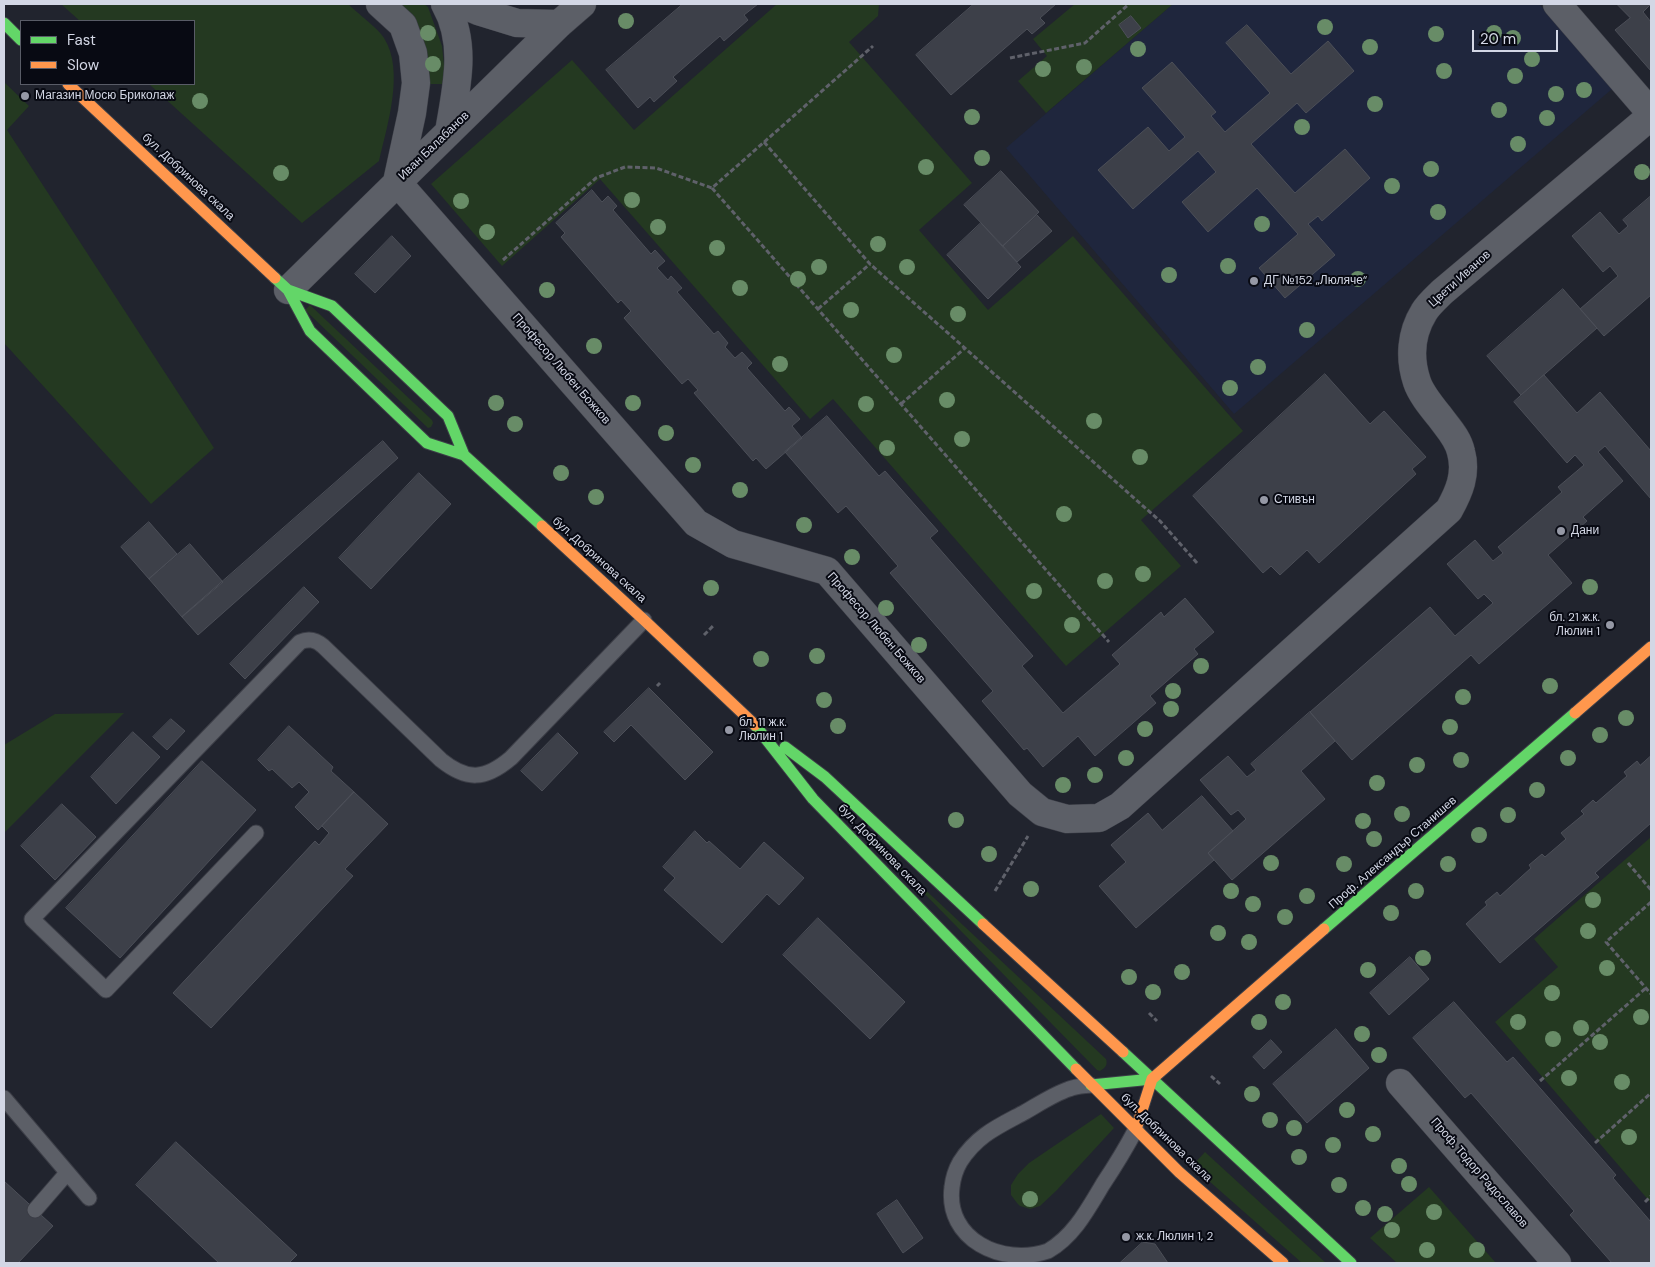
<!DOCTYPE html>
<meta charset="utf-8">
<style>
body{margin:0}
#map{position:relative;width:1655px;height:1267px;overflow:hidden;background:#21242e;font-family:"DM Sans",sans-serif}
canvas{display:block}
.frame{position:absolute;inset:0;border:5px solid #d3d7e5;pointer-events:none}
.legend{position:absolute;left:20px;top:20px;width:175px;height:65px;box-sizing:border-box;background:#080a13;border:1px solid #595c67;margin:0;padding:6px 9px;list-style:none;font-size:15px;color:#d3d7e5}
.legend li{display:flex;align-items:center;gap:10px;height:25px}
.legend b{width:25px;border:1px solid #595c67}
.scale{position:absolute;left:1472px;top:30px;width:86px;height:22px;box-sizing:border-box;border:2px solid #d3d7e5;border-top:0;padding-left:6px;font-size:15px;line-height:18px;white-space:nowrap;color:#d3d7e5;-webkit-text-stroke:4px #080a13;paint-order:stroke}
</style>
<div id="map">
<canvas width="1655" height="1267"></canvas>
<div class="frame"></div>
<ul class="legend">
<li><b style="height:6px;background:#63d668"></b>Fast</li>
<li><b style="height:6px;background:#ff974d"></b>Slow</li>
</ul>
<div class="scale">20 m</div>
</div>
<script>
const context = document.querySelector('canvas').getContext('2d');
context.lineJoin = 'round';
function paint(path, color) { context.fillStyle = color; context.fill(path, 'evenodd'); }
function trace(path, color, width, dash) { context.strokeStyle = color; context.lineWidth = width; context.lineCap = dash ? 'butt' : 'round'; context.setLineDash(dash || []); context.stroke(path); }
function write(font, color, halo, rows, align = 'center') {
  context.font = font + ' "DM Sans",sans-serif'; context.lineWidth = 4; context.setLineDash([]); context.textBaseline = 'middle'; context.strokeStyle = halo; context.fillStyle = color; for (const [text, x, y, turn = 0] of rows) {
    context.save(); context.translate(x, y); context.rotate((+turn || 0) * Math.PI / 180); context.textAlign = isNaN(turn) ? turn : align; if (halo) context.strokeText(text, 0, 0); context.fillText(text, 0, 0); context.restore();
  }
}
paint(new Path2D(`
 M1173,4H1539L1612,89L1234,414L1006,148Z`), '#1f263d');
paint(new Path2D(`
 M61,4H348C356,12 379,29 384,38C405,71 387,126 379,161L302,223L149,84H194V21H80Z
 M399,4H424L428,7L442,46L446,84H429Z
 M777,4H879L878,16L849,42L972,183L919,230L988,310L1073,236L1243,431L1141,520L1181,566L1066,666L833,399L810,419L600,179L502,266L431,184L572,60L634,130Z
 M1075,4H1173L1046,113L1018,81L1047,56L1033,39Z
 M4,82L29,106L7,130L214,448L151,504L4,343Z
 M310,305L432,420L433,423L431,427L428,428L305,310Z
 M124,713L4,833V745L55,714Z
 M1651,837V1203L1495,1022L1558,967L1534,939Z
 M870,838L1106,1059C1108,1065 1105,1068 1100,1071L1097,1070Z
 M1101,1114L1114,1128L1057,1190L1040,1206L1030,1209L1020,1206L1017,1203L1011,1195V1185L1018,1174L1029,1163Z
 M1205,1152L1326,1263H1302L1192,1166Z
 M1429,1187L1496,1263H1397L1370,1238Z`), '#243921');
const building = new Path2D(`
 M683,4H758L744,15L748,20L724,41L720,36L673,77L677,81L654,102L650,97L638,108L606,70Z
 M974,4H1056L1040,18L1045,23L1032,34L1027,29L951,95L916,55Z
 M1617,4H1651L1643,12L1651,22V71L1615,30L1630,18Z
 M1131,16L1141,28L1128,38L1119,25Z
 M1247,25L1291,74L1328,41L1354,71L1306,113L1297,103L1251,144L1295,193L1345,149L1370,178L1322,221L1318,216L1308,224L1335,255L1285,298L1259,268L1298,234L1257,188L1208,232L1182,202L1216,172L1198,151L1133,209L1098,170L1148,127L1169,151L1185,137L1142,88L1172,62L1216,112L1211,116L1225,132L1270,93L1226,43Z
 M1001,171L1039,212L1003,246L964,205Z
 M592,190L602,202L608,196L617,206L613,210L651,254L655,250L665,261L657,268L668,280L671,276L682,288L677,292L714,334L718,331L728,343L725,347L735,358L742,352L752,363L747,368L785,411L789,407L800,419L792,426L802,438L766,469L756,458L753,461L694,393L698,390L688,379L682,384L624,318L631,311L621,300L618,303L561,237L565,233L556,223Z
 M1651,196V295L1604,336L1580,309L1618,276L1610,266L1603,272L1572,236L1600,212L1619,234L1628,226L1623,220Z
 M1037,215L1052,231L1017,262L1003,246Z
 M981,223L1021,267L988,299L947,255Z
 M392,236L411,256L375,293L355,274Z
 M1563,289L1597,328L1521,395L1487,356Z
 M1325,374L1370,424L1384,411L1426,457L1412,469L1416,474L1319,563L1307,550L1280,575L1271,566L1263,573L1193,496Z
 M1544,375L1577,413L1600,392L1651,451V499L1605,446L1598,452L1623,481L1583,517L1587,521L1548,555L1572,583L1479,664L1471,655L1352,760L1310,712L1430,607L1455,636L1493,603L1484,594L1478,599L1447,564L1475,540L1493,561L1503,553L1498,547L1562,492L1558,487L1584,465L1575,455L1567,463L1514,402Z
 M827,416L879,476L885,471L938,531L930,538L1033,656L1022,666L1063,713L1120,664L1112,655L1161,612L1164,617L1185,598L1214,632L1194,649L1198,654L1150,696L1156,703L1095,756L1078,736L1043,767L1027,748L1024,750L982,701L993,691L890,573L898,566L846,506L838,513L785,452Z
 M383,441L398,458L198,635L182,617Z
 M419,473L451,504L371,589L339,558Z
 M149,522L177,554L149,579L121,547Z
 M190,544L223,582L182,617L149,579Z
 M304,587L319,602L245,679L230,664Z
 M649,688L713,752L685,780L631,725L614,742L604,732Z
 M1310,712L1335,741L1301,771L1325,799L1232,880L1208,853L1246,819L1238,810L1231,815L1200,780L1228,756L1247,777L1256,770L1251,764Z
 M171,719L185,731L167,750L153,737Z
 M289,726L333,767L331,771L354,792L318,830L295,807L309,792L299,782L292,788L272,769L269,771L258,760Z
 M133,732L160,757L116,804L91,777Z
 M558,733L578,753L542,791L521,771Z
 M1651,756V823L1595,873L1599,877L1500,963L1466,924L1487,905L1485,902L1497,892L1500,896L1531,868L1529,865L1542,854L1545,857L1566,839L1561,833L1584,814L1581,811L1593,800L1596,803L1627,776L1624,772L1637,761L1640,765Z
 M202,761L256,810L120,958L66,908Z
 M354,792L388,824L345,869L353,876L211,1028L173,993L315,841L319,845L329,833L322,826Z
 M1202,796L1233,831L1208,853L1214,860L1136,928L1099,886L1126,862L1111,845L1148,813L1162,830Z
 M62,804L96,837L55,880L21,846Z
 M695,831L707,843L709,841L740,869L764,842L804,878L779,905L767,894L722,943L664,890L675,878L663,867Z
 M818,918L905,1002L870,1039L783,955Z
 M1410,957L1429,979L1389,1015L1370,993Z
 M1454,1002L1507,1062L1513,1057L1616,1175L1613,1178L1651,1222V1263H1612L1570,1215L1574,1211L1471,1093L1465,1098L1413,1038Z
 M1336,1029L1369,1068L1307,1123L1273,1084Z
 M1271,1040L1282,1052L1264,1069L1253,1057Z
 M176,1142L297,1255L289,1263H219L136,1185Z
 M4,1181L53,1226L18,1263H4Z
 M897,1200L923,1238L903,1253L877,1214Z
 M1143,1242L1155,1244L1168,1263H1120Z`);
paint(building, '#3d4049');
trace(building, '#4c4f58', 1);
const lane = new Path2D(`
 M256,833L106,990L32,919L300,642C309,638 316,640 323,646L441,760C467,781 485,780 511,758L644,620
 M1091,1085C1084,1086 1076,1086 1069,1089C1054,1094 1039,1104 1025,1112C999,1126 977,1135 960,1162C956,1169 953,1178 952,1187C945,1239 1002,1267 1048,1251C1074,1236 1088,1209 1103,1184C1115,1166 1126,1148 1136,1129
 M4,1098L89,1198
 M35,1210L67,1173`);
const street = new Path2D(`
 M380,4L403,25L413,53L416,83L412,113L397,182L696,523L733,544L827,571L1020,794L1042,812L1067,819L1099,818L1120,806L1449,510C1459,492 1467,474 1461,452C1458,438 1448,428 1440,417C1432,407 1421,394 1417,382C1409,358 1411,333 1424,312C1428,305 1436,298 1442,292L1651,116
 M445,4C468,44 456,89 449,132
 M462,4L478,11L517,23L559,24
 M1557,4L1651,113
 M288,290L559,24L582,4
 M1400,1083L1557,1263`);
const fast = new Path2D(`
 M4,23L21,40
 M275,278L288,290L310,331L427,443L464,455L542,526
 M288,290L332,306L448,416L464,455
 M755,725L813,799L1076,1069
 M785,747L825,777L983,924
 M1324,929L1575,713
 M1123,1052L1351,1263
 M1091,1085L1152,1079`);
const slow = new Path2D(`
 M68,84L275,278
 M542,526L644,620L755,725
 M1575,713L1651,647
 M983,924L1123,1052
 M1076,1069L1179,1172L1283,1263
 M1136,1129L1152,1079L1324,929`);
trace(lane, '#3c3e47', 17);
trace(street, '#3c3e47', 29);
trace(fast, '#3c3e47', 13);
trace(slow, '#3c3e47', 13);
trace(new Path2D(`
 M1010,58L1085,43L1129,4
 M764,142L870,264L1160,521L1198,564
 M712,188L1109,642
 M503,260L596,178L625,167L656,168L712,188L873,46
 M818,309L870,264
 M901,404L965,348
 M704,635L713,626
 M657,686L660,683
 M1628,863L1651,890
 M995,891L1028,836
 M1651,902L1606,942L1651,994
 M1149,1013L1157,1021
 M1211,1076L1220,1084
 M1540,1081L1646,988
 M1595,1143L1651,1093
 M1645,1202L1651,1196`), '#5f616a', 3, [5, 2.5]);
trace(lane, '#5c5f67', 15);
trace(street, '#5c5f67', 28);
trace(fast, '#63d668', 11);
trace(slow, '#ff974d', 11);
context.fillStyle = '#688c67';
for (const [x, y] of [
 [626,21],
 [1325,27],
 [428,33],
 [1494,33],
 [1436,34],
 [1513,38],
 [1370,47],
 [1138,49],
 [1532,59],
 [433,64],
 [1084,67],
 [1043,69],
 [1444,71],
 [1515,76],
 [1584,90],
 [1556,94],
 [200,101],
 [1375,104],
 [1499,110],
 [972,117],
 [1547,118],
 [1302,127],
 [1518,144],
 [982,158],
 [926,167],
 [1431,169],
 [1642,172],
 [281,173],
 [1392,186],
 [632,200],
 [461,201],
 [1438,212],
 [1262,224],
 [658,227],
 [487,232],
 [878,244],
 [717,248],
 [1228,266],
 [819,267],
 [907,267],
 [1169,275],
 [798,279],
 [1358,279],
 [740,288],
 [547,290],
 [851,310],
 [958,314],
 [1307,330],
 [594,346],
 [894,355],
 [780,364],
 [1258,367],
 [1230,388],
 [947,400],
 [496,403],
 [633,403],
 [866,404],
 [1094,421],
 [515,424],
 [666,433],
 [962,439],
 [887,448],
 [1140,457],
 [693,465],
 [561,473],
 [740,490],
 [596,497],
 [1064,514],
 [804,525],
 [852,557],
 [1143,574],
 [1105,581],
 [1590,587],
 [711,588],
 [1034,591],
 [886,608],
 [1072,625],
 [919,645],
 [817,656],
 [761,659],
 [1201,666],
 [1550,686],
 [1173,691],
 [1463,697],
 [824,700],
 [1171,709],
 [1626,718],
 [838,726],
 [1450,727],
 [1145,729],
 [1600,735],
 [1126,758],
 [1568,758],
 [1461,760],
 [1417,765],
 [1095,775],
 [1377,783],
 [1063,785],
 [1537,790],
 [1402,814],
 [1508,815],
 [956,820],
 [1363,821],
 [1479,835],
 [1374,839],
 [989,854],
 [1271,863],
 [1344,864],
 [1448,864],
 [1031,889],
 [1231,891],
 [1416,891],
 [1307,896],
 [1593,900],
 [1253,904],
 [1391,913],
 [1285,917],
 [1588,931],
 [1218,933],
 [1249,942],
 [1423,958],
 [1607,968],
 [1368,970],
 [1182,972],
 [1129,977],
 [1153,992],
 [1552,993],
 [1283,1002],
 [1641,1017],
 [1259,1022],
 [1518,1022],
 [1581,1028],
 [1362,1034],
 [1553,1039],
 [1600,1042],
 [1379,1055],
 [1569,1078],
 [1622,1082],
 [1252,1094],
 [1347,1110],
 [1270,1120],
 [1294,1128],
 [1373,1134],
 [1629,1137],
 [1333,1145],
 [1299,1157],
 [1399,1166],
 [1409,1184],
 [1339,1185],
 [1030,1199],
 [1363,1208],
 [1434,1212],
 [1385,1214],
 [1392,1230],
 [1427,1250],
 [1477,1250]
]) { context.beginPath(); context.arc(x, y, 8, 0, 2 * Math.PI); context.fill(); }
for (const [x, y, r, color] of [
 [25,96,5,"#9598a5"],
 [1254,281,5,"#9598a5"],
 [1264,500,5,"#9598a5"],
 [1561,531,5,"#9598a5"],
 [1610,625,5,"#9598a5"],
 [729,730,5,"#9598a5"],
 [1126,1237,5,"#9598a5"]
]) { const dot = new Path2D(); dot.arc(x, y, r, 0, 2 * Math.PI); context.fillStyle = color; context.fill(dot); trace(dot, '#080a13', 2); }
write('12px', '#d3d7e5', '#080a13', [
 ["Магазин Мосю Бриколаж",35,96],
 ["ДГ №152 „Люляче“",1264,281],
 ["Стивън",1274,500],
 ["Дани",1571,531],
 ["бл. 21 ж.к.",1600,618,"right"],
 ["Люлин 1",1600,632,"right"],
 ["бл. 11 ж.к.",739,723],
 ["Люлин 1",739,737],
 ["ж.к. Люлин 1, 2",1136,1237]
], 'left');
write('12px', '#d3d7e5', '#080a13', [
 ["Иван Балабанов",434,146,-44],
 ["бул. Добринова скала",188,177,43],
 ["Цвети Иванов",1460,279,-42],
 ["Професор Любен Божков",561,369,49],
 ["бул. Добринова скала",599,560,42],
 ["Професор Любен Божков",876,628,49],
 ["бул. Добринова скала",882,850,46],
 ["Проф. Александър Станишев",1393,853,-41],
 ["бул. Добринова скала",1166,1138,44],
 ["Проф. Тодор Радославов",1479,1173,49]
]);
</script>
